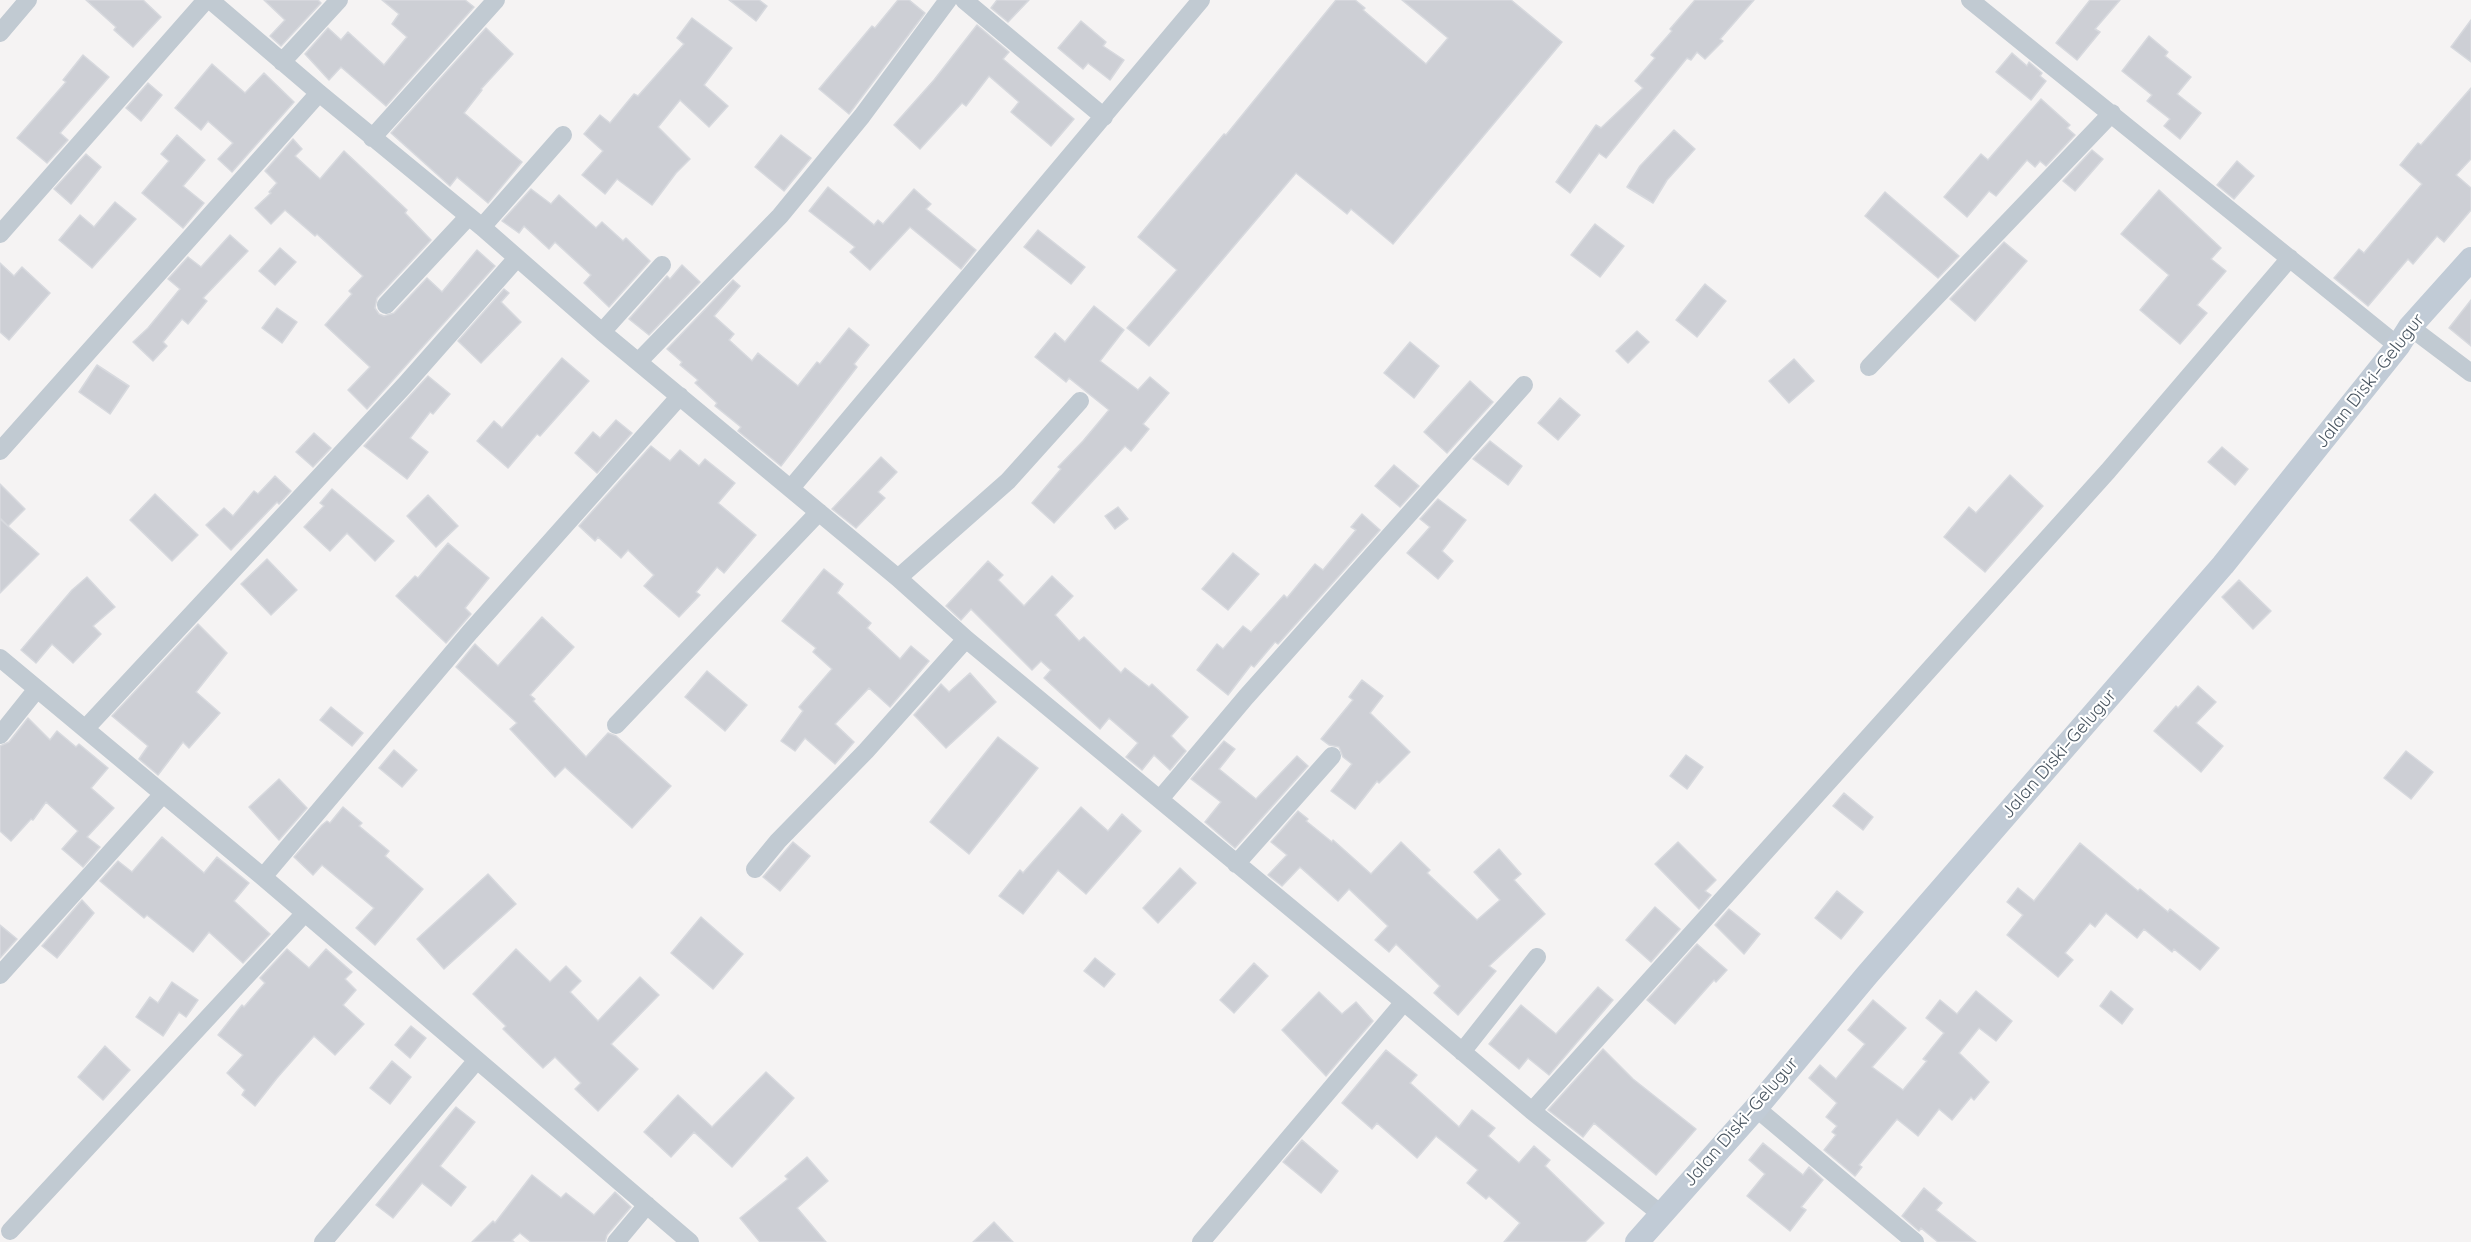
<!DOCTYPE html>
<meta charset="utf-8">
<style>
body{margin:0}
canvas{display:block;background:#f5f3f3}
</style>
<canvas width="2471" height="1242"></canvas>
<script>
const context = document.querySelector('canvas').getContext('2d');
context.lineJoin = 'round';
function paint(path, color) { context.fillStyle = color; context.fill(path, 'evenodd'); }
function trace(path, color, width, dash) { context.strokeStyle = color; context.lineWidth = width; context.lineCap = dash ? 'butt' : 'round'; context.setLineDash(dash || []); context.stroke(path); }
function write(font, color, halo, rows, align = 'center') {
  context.font = font + ' Quicksand,sans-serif'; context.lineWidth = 4.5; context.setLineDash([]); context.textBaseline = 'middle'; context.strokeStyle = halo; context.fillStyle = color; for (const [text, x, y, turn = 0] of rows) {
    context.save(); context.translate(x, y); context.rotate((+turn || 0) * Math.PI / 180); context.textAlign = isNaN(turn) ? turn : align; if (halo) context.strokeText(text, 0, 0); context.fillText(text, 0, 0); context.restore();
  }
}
const building = new Path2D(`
 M86,0H143L161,17L133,47L114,30L116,27Z
 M264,0H318L321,3L281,46L270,36L285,20Z
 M382,0H465L474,7L386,106L341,67L329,80L305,54L328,28L341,40L348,32L384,65L407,37L392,24L399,14Z
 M729,0H759L767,6L756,21Z
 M898,0H909L925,13L849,114L819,89L872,26L875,28Z
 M997,0H1029L1008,22L991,8Z
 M1336,0H1355L1365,8L1363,10L1426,64L1448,38L1402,0H1511L1562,42L1393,244L1351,209L1347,214L1296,173L1149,346L1127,328L1177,270L1138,237L1224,134L1226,135Z
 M1695,0H1754L1720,39L1723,41L1705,59L1697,52L1691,60L1687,58L1606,158L1599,153L1570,193L1556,182L1596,125L1601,128L1643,88L1635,81L1655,58L1651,55L1672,31L1670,29Z
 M2090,0H2120L2095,29L2100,32L2077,60L2056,43Z
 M692,18L732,48L704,85L728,106L709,127L680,100L658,127L690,159L676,173L652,205L617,179L605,194L582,175L603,151L584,134L600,115L610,123L634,94L638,96L684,44L677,38Z
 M2471,20V62L2451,47Z
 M1081,21L1106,42L1103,46L1124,60L1110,80L1088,63L1083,69L1058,48Z
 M977,25L1009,52L1003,59L1074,119L1051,146L1011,112L1019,102L989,76L966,106L962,103L920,149L894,125L934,80Z
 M486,28L513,54L481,89L482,90L464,113L522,162L488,203L457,177L450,186L391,133Z
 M2149,36L2168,52L2165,56L2191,77L2177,94L2201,113L2180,139L2164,126L2170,119L2147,101L2152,95L2122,71Z
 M2012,53L2027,66L2029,62L2042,73L2040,76L2046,81L2031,100L1996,72Z
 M83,55L109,77L60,133L68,140L47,163L17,138L66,82L63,80Z
 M212,64L245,93L264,73L294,102L232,172L218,159L233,143L208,121L201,130L175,108Z
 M148,83L162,95L141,121L126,108Z
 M2471,88V159L2456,175L2471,188V210L2444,242L2437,236L2413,264L2408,259L2368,306L2334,278L2359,249L2364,253L2422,184L2400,165L2418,143L2421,145Z
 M2041,99L2070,125L2067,128L2075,135L2046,166L2040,161L2035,167L2027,160L1996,196L1989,191L1967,217L1944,197L1981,154L1988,160Z
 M1674,130L1695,149L1667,180L1653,203L1627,187L1640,166Z
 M177,135L205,160L183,186L204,203L183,228L142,193L169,161L161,154Z
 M781,135L811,158L784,191L755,167Z
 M293,139L302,149L295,156L320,179L344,151L407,210L405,213L431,240L377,298L375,308L379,314L384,316L394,313L427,278L442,292L477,250L495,266L367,409L348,390L370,367L325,325L352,294L349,291L363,276L317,234L315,236L285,210L271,224L255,208L271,193L269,192L277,183L265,171Z
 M2092,150L2103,159L2075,191L2063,181Z
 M86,154L101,167L71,204L54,189Z
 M2237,161L2254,176L2234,199L2217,185Z
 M828,187L874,225L878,220L883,224L914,189L931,204L926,209L976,250L961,269L910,227L870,270L850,252L855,247L809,211Z
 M531,189L551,204L559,195L596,228L602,222L623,241L626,238L650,261L609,307L584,283L591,275L555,242L549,249L524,226L519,233L502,221Z
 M2159,190L2221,248L2211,259L2226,271L2197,305L2207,313L2180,344L2140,310L2169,275L2121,234Z
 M1885,192L1959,256L1938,278L1865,216Z
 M115,202L136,219L92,268L59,240L80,215L94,227Z
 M1595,224L1624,246L1600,277L1571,255Z
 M1038,230L1085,267L1071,284L1024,247Z
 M230,235L248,251L203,298L207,301L188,324L182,319L163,342L167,346L153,361L133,342L148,328L180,289L168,279L188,257L201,267Z
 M2004,242L2027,261L1975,321L1950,299Z
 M280,248L296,262L275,285L259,271Z
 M0,263L14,276L22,267L50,293L9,340L0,332Z
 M682,265L700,282L649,335L629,319L667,276L670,279Z
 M733,280L740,286L714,316L734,334L729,340L752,361L758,353L798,386L817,362L820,364L849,328L869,345L854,364L857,367L781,466L738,431L741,427L715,406L717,403L695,383L698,380L680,365L682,362L667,349Z
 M1705,284L1726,301L1697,337L1676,320Z
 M504,289L509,293L501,302L521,322L481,363L458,341Z
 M2471,300V346L2449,328Z
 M1094,306L1124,330L1100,361L1138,390L1150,377L1169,393L1143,424L1149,429L1131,451L1125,446L1054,523L1032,503L1061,469L1058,467L1083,441L1109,410L1069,378L1066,382L1035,357L1055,333L1065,342Z
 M277,308L297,322L282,343L262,328Z
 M1637,331L1649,342L1628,363L1616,351Z
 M1410,342L1439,366L1414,398L1384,373Z
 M562,358L589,381L540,436L537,434L508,468L477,441L494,421L502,428Z
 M1794,359L1814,381L1789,403L1769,381Z
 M97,365L129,386L110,414L79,392Z
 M428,376L450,394L433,414L430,412L410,438L428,452L407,479L364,446Z
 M1470,381L1493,402L1447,453L1424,432Z
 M1560,398L1580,415L1558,440L1538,423Z
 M616,420L632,433L597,473L575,453L593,432L600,438Z
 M314,433L331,448L313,467L296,452Z
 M1490,441L1522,466L1508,485L1473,459Z
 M651,446L670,461L680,450L699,466L705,459L735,483L718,503L756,535L724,573L717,567L696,592L700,595L679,617L644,586L654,575L628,550L621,558L598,537L595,541L579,526Z
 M2222,447L2248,469L2235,485L2208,462Z
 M881,457L897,472L878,492L885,498L856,528L832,509Z
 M1394,465L1419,486L1400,507L1375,486Z
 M2010,475L2043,506L1985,572L1944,537L1969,507L1976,513Z
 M275,476L291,491L279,504L277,502L231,550L206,525L224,508L233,516L254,491L258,494Z
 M0,484L25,509L8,526L0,518Z
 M332,489L394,541L375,561L347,533L330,551L304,527L324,506L320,503Z
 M155,494L198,535L172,561L130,520Z
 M428,495L458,526L436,547L407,516Z
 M1438,499L1466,520L1442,551L1453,561L1438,579L1407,553L1430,527L1420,519Z
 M1118,507L1128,519L1115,529L1105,516Z
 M1362,514L1380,530L1278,644L1275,642L1254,667L1251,665L1228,695L1197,670L1217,644L1223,649L1243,626L1251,632L1284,595L1287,598L1315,564L1323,570L1356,530L1351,527Z
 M0,519L39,554L0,593Z
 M448,543L489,578L465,608L471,614L446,643L396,596L415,576L418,578Z
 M1233,553L1259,574L1228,610L1202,589Z
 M267,559L297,590L271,615L241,584Z
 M988,561L1003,575L998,580L1024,606L1052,576L1073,596L1055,615L1079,641L1084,637L1121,673L1125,668L1149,687L1152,684L1188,717L1171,736L1186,751L1170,770L1154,755L1142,770L1126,757L1138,743L1109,718L1100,729L1044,678L1051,670L1041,661L1032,670L971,609L961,620L946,606Z
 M824,569L843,584L837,593L871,623L867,628L900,659L911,646L929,661L890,707L869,688L835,724L854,742L835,764L805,738L795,751L781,741L803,711L799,707L832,669L813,652L816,648L782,621Z
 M87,577L115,607L93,626L101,634L73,663L52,644L36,663L21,650L72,590Z
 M2239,580L2271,611L2253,629L2222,597Z
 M542,617L574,647L530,695L535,699L533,701L586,757L608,733L616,736L671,786L632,828L565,767L555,777L510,729L517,723L456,667L475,644L498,666Z
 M198,624L227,653L196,692L220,713L189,748L183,742L158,775L139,759L148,746L112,716Z
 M707,671L747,705L725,731L685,697Z
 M970,673L996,702L946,748L914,715L941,684L949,692Z
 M1362,680L1383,696L1370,713L1410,752L1379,783L1377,781L1355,809L1331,791L1352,764L1343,757L1339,747L1329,745L1321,739L1353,700L1349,697Z
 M2198,686L2216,702L2196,723L2223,746L2201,772L2154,731L2176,706L2178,708Z
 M331,707L363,733L352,746L320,720Z
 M28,718L50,740L57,731L76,747L79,744L108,768L91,788L114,808L87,837L100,847L83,867L62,849L78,831L46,802L33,820L31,819L11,841L0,831V746L9,742Z
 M998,737L1038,768L969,854L930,822Z
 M1224,741L1235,749L1219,769L1256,799L1297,756L1308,766L1235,848L1205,822L1221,802L1191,779Z
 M394,750L417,770L402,787L379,768Z
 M2406,751L2433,772L2411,799L2384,778Z
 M1686,755L1703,767L1687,789L1670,776Z
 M279,779L307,808L279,840L249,807Z
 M1844,793L1873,817L1863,830L1833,806Z
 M343,807L362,823L359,826L389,851L385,856L423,889L375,945L356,928L374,908L322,865L313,875L294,857L322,825L327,821L330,823Z
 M1081,807L1108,831L1122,814L1141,831L1086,894L1058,870L1023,914L999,896L1020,870L1023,873Z
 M1298,811L1308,819L1306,821L1332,842L1333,840L1371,874L1401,842L1430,870L1427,873L1477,920L1500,900L1474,872L1499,849L1521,874L1514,880L1545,914L1489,966L1496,971L1458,1015L1434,993L1440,986L1396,944L1389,952L1375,940L1388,926L1349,889L1338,901L1300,867L1282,886L1268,875L1287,855L1271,842Z
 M162,837L204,873L217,857L249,883L234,901L270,934L243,963L209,932L193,952L147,915L144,918L100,881L118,861L132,872Z
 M793,842L810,856L780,891L763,877Z
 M1678,842L1716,880L1705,891L1711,895L1699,909L1655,864Z
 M2080,843L2138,891L2140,889L2168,912L2170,909L2219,948L2200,970L2174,949L2172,952L2144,929L2137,938L2106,913L2095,927L2090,923L2065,953L2073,960L2058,977L2007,935L2023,915L2007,902L2018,888L2034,901Z
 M1180,868L1196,883L1158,923L1143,908Z
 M488,874L516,904L444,969L417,939Z
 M1837,891L1863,912L1841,939L1815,918Z
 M82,900L94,913L57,958L42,946Z
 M1655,907L1680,929L1651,962L1626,940Z
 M1729,909L1760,934L1744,954L1715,925Z
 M701,917L743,954L713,989L671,953Z
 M0,925L17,939L0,958Z
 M1697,944L1727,970L1716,982L1714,980L1675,1024L1647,1000Z
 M287,949L309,968L326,949L352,972L345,979L356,990L343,1005L364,1024L335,1055L314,1036L277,1078L255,1106L242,1095L245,1090L227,1073L243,1055L218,1035L242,1005L244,1007L265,983L260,978Z
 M516,949L550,982L566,966L581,981L570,992L598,1021L640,977L659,995L611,1044L638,1069L598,1111L575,1089L581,1083L555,1057L543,1068L503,1029L506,1026L473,994Z
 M1095,958L1115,974L1104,987L1084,971Z
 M1254,963L1268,976L1234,1013L1220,1000Z
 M172,982L198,1000L186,1017L179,1012L163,1036L136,1017L150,997L158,1003Z
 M1598,987L1613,1000L1549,1075L1528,1058L1519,1069L1489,1044L1521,1005L1556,1034Z
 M1976,991L2012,1021L1996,1041L1979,1028L1959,1053L1989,1082L1974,1100L1971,1097L1952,1120L1939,1109L1918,1136L1897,1119L1859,1165L1862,1167L1855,1176L1824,1150L1836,1135L1832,1132L1837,1126L1826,1117L1837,1103L1809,1078L1820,1065L1836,1079L1865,1044L1848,1030L1873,1000L1906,1028L1872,1067L1903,1090L1927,1061L1923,1059L1944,1033L1926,1018L1940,1000L1957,1014Z
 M2111,991L2133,1009L2122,1024L2100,1006Z
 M1319,992L1342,1014L1356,1002L1373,1021L1326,1076L1282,1030Z
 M411,1026L426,1038L410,1058L395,1045Z
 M105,1046L130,1070L103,1100L78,1077Z
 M1603,1049L1633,1079L1696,1129L1656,1175L1594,1123L1583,1137L1548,1110Z
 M1386,1050L1417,1075L1410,1083L1459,1127L1472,1110L1495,1128L1488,1136L1519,1163L1534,1146L1550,1160L1545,1166L1604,1223L1585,1242H1504L1520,1223L1489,1196L1486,1199L1467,1183L1478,1170L1436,1136L1417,1158L1377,1123L1372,1129L1342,1103Z
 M392,1061L411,1077L390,1104L370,1088Z
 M766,1072L794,1098L732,1167L694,1132L671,1157L644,1132L678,1095L712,1127Z
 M456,1107L475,1122L440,1166L466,1187L451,1206L422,1183L393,1218L376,1205Z
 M1302,1140L1338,1171L1321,1193L1283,1162Z
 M1763,1143L1803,1175L1809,1167L1823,1180L1801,1207L1806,1210L1790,1231L1747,1196L1765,1174L1749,1160Z
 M807,1157L828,1181L797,1208L826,1242H760L740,1218L788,1179L785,1176Z
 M532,1175L561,1198L566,1193L594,1215L615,1192L631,1207L607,1235L605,1242H531L520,1233L512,1240L514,1242H472L493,1221L495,1223Z
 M1924,1188L1942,1203L1936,1210L1976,1242H1938L1921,1228L1919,1231L1902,1216Z
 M994,1222L1013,1242H973Z`);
paint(building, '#cdcfd5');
trace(building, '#d7d9de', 1.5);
trace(new Path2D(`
 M210,0L319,93L482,227L602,332L898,578L966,639L1404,1002L1532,1111L1661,1214
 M964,0L1104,117
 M1970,0L2398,346
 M0,33L28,0
 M282,62L339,0
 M372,138L496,0
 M482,227L563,135
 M0,234L206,0
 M386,305L468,217
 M2410,327L2471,373
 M602,332L662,265
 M639,361L780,216L862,116L948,0
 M1869,367L2112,113
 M0,451L319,93
 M791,488L1201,0
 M898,578L1008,481L1080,401
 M0,658L263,877L690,1242
 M616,725L819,512
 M85,729L404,386L517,258
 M0,735L37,689
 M1160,799L1246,697L1524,385
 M1236,864L1332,756
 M755,869L778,841L866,751L966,639
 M263,877L470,632L680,396
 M0,975L163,794
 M1462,1052L1537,957
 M1756,1108L1915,1242
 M1532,1111L2108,471L2290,258
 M10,1231L305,913
 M323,1242L477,1060
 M616,1242L647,1205
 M1201,1242L1404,1002`), '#c1cad2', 18);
trace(new Path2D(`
 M1637,1242L1756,1108L1867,975L2223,565L2398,346L2410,327L2471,259`), '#c1cbd6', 24);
write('18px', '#4a5661', '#fff', [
 ["Jalan Diski–Gelugur",2370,381,-52],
 ["Jalan Diski–Gelugur",2059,754,-49],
 ["Jalan Diski–Gelugur",1741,1122,-49]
]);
</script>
